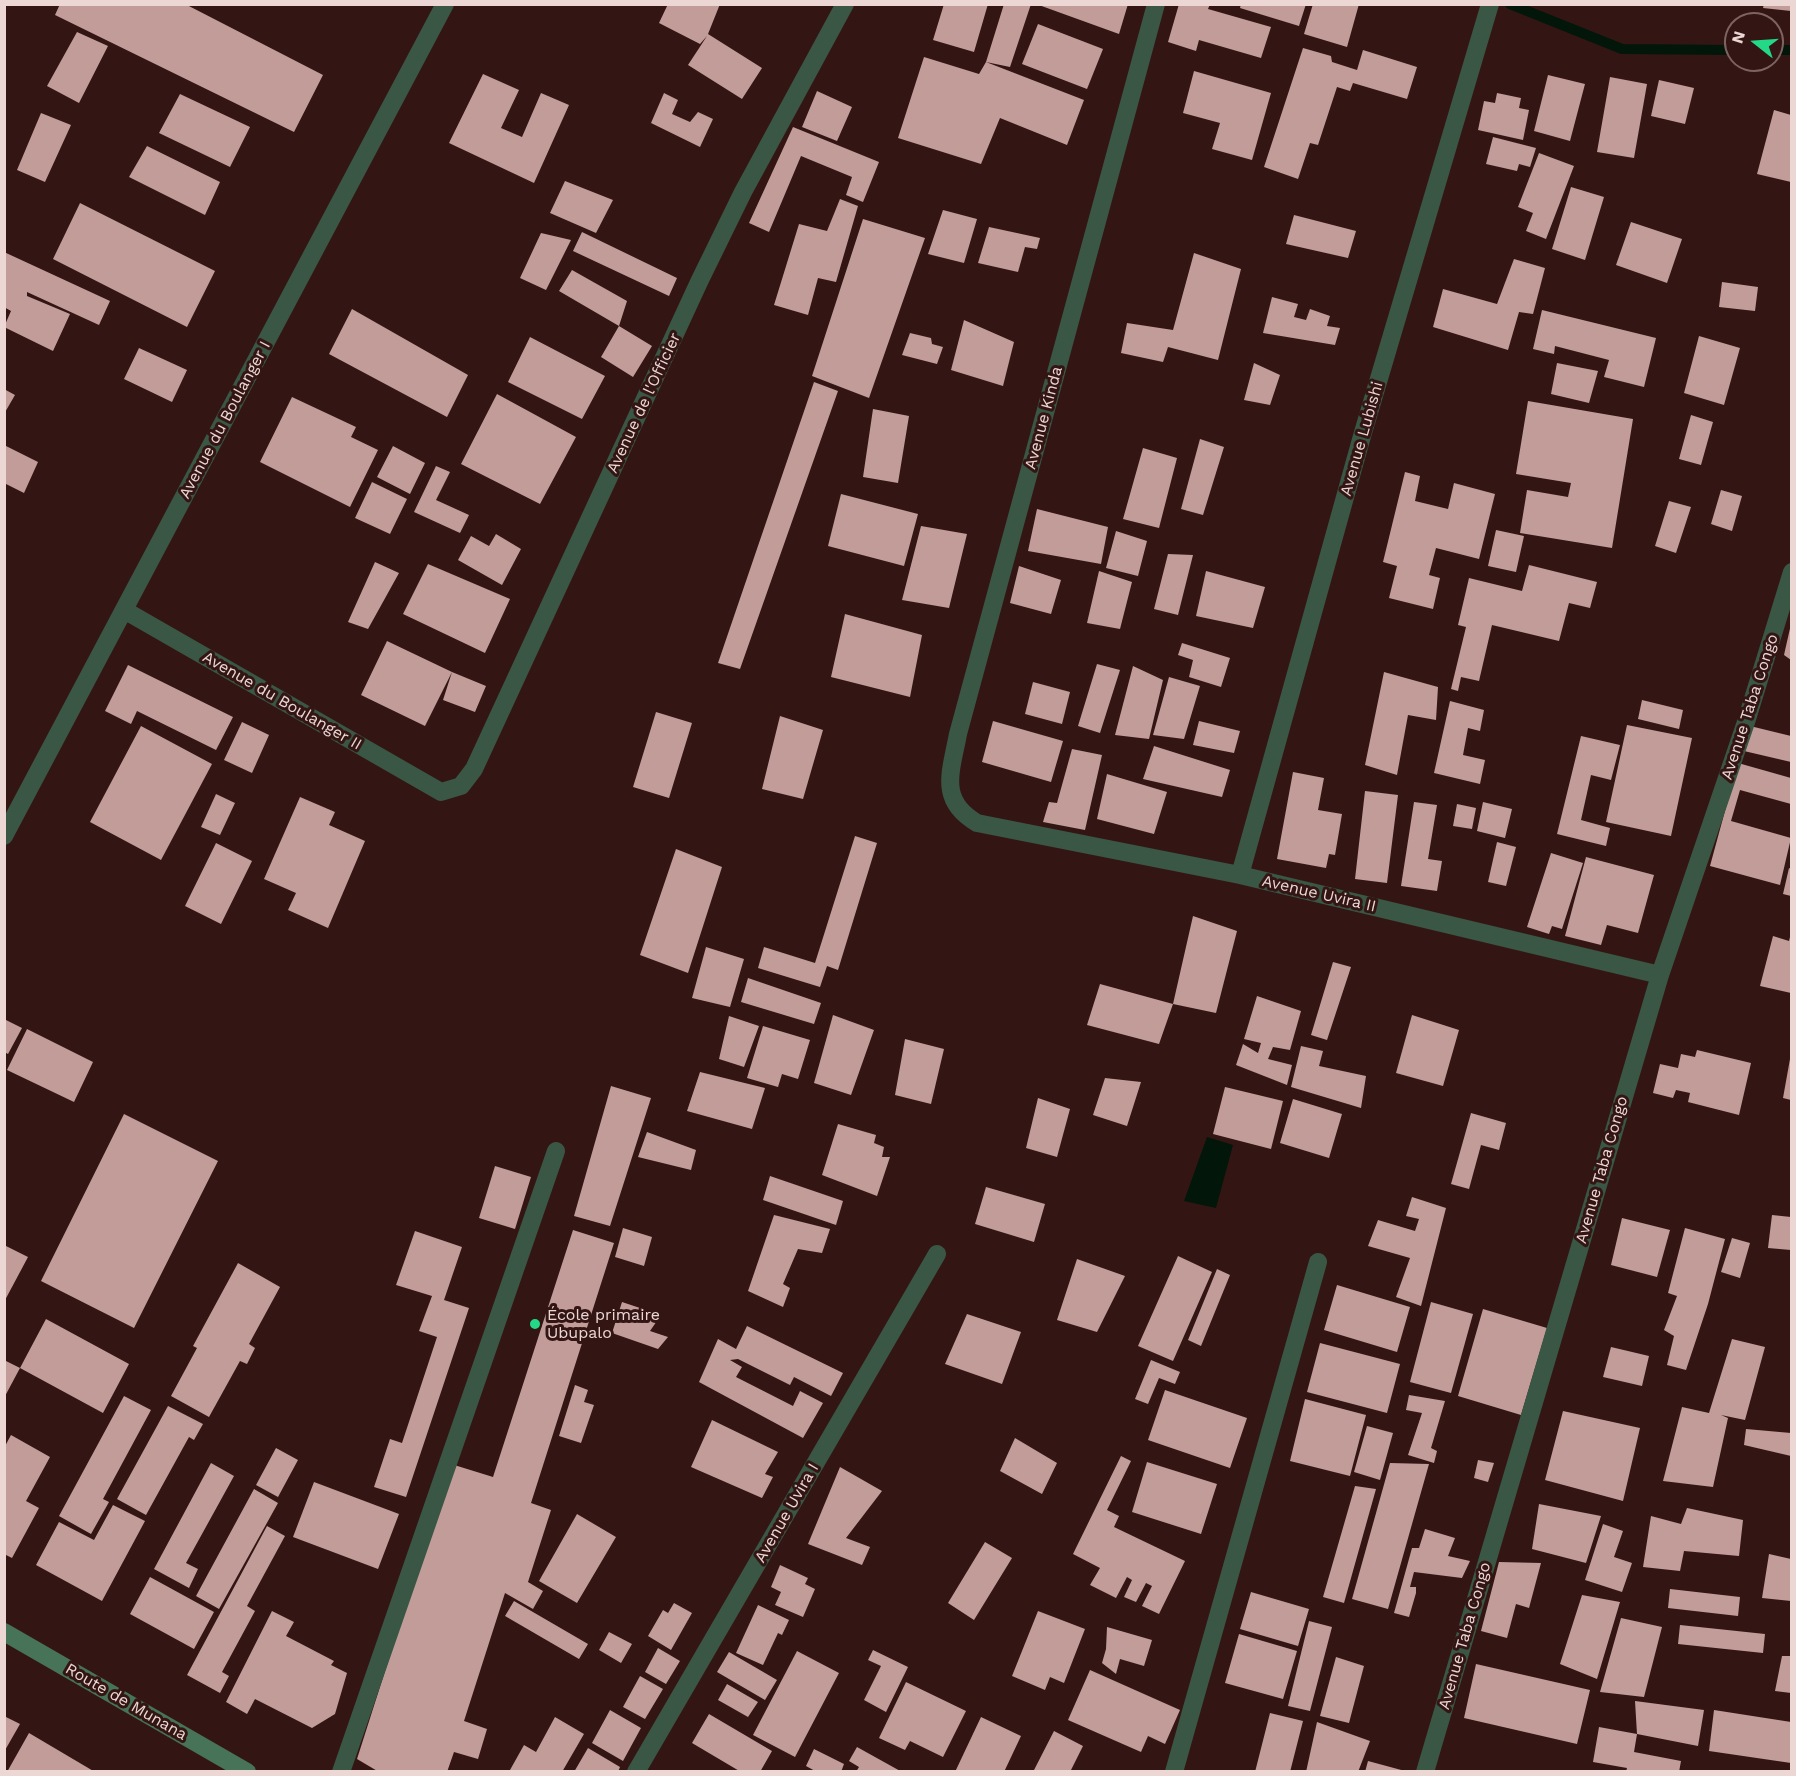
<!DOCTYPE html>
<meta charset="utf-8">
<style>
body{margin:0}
#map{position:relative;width:1796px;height:1776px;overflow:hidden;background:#331614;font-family:"Work Sans",sans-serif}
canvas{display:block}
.frame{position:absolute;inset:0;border:6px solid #ecd7d5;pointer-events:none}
.north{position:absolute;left:1724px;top:12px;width:60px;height:60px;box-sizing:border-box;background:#331614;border:2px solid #7d6361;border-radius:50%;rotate:287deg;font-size:16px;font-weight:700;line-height:24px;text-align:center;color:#ecd7d5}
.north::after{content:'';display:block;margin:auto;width:21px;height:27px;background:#23d886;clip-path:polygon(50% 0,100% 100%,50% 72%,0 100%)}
</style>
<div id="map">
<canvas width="1796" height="1776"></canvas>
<div class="frame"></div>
<div class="north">N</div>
</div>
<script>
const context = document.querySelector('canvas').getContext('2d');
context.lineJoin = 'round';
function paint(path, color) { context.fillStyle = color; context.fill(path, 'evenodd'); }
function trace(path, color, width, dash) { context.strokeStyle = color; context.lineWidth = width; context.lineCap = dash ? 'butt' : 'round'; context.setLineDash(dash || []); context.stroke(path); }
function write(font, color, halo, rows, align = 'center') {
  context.font = font + ' "Work Sans",sans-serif'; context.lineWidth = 6; context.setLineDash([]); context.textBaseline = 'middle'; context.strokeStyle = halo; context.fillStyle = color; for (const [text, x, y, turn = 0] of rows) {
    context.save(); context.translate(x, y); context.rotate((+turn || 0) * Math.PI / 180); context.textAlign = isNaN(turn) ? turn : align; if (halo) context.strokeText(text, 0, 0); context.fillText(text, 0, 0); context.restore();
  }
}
paint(new Path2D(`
 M1207,1137L1233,1145L1216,1208L1184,1201Z`), '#02160a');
trace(new Path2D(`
 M1510,4L1622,49L1736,50
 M1772,50H1792`), '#02160a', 10);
paint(new Path2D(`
 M60,4H185L323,75L294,132L55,15Z
 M668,4H720L708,34L762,68L742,99L688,65L707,36L700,44L659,23Z
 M944,4H988L974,52L933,40Z
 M1004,4H1031L1010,67L986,62L1084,100L1067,145L1000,118L981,164L898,138L924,57L979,74L986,62Z
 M1036,4H1128L1119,34Z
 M1179,4H1210L1208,9L1271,27L1261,58L1199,40L1196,51L1168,42Z
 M1241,4H1306L1299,26L1240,8Z
 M1313,4H1359L1347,47L1304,34Z
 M1764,4H1791V11L1763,8Z
 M1038,24L1103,49L1087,89L1022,64Z
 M77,32L108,46L79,103L47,86Z
 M1303,48L1331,56L1332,62L1357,70L1363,50L1417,67L1407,99L1353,83L1350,91L1337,87L1318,145L1310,143L1298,179L1264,167Z
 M1194,71L1271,93L1252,160L1212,149L1220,123L1183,113Z
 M483,74L519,90L501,128L522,137L541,93L569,105L534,183L449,143Z
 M1548,75L1585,84L1570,141L1534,131Z
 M1610,77L1647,84L1634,158L1597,152Z
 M1659,80L1694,88L1685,124L1651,116Z
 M817,91L852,107L837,141L802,127Z
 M664,93L678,100L672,114L690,122L698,112L713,119L700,147L651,123Z
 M1497,93L1521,98L1519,108L1529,110L1523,140L1478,130L1484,101L1495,103Z
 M180,94L250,127L230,167L159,133Z
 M1774,110L1791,115V182L1757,174Z
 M41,113L71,125L45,182L17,170Z
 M793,127L879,162L863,202L846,195L852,177L801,156L769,232L749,223Z
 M1493,137L1536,148L1530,167L1519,164L1517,171L1486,164Z
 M147,146L220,182L205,215L129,177Z
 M1539,153L1574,166L1546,239L1526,231L1533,213L1518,207Z
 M565,181L613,200L596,233L550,213Z
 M1571,187L1604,197L1585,260L1552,249Z
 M840,199L858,206L836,282L818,278L808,315L774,305L799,224L827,231Z
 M80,203L215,271L187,327L53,259Z
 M943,210L977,219L964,263L928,254Z
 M1294,215L1356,231L1348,258L1286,244Z
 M863,219L925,238L869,398L812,376Z
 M1631,222L1682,239L1667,283L1616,265Z
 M989,227L1040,238L1037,249L1025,247L1018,272L978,263Z
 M582,232L677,278L669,296L573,251Z
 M541,233L571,240L546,290L520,278Z
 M4,252L110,301L99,325L27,292V296L70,314L53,351L4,327L11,311L4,307Z
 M1194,253L1241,269L1218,360L1168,347L1163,362L1121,353L1127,323L1173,330Z
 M1514,259L1545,268L1533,314L1519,312L1508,350L1433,327L1443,289L1497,304Z
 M572,270L627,301L619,326L559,291Z
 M1722,282L1758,287L1755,311L1719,307Z
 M1272,297L1298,304L1294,317L1306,320L1310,309L1330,316L1327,326L1340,328L1335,345L1263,333Z
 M352,309L468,375L447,417L329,354Z
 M1542,310L1656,338L1644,387L1604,377L1609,360L1555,346L1554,354L1533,349Z
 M964,320L1014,342L1003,386L951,370Z
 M619,326L652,346L633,377L601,357Z
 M910,333L931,338L932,344L943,347L937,364L902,355Z
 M1699,336L1740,348L1724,405L1684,393Z
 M530,337L605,376L582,419L508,382Z
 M139,348L187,370L172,402L124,379Z
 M1254,363L1280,375L1270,405L1244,400Z
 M1557,363L1598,371L1589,403L1551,394Z
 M814,382L838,391L740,669L718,663Z
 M4,389L15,395L4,414Z
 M497,394L576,437L540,504L461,464Z
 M292,397L356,427L351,437L378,450L350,507L260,462Z
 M1528,401L1633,419L1612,548L1520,533L1527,490L1568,497L1571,483L1516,474Z
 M873,409L909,416L898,483L863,477Z
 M1691,415L1713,422L1701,465L1679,459Z
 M1200,439L1224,447L1203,515L1181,509Z
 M4,445L38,462L24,493L4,483Z
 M393,446L425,463L410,494L377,477Z
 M1143,448L1177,458L1159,528L1123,519Z
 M436,466L450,472L436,500L469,515L460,533L414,512Z
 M1405,472L1420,476L1415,501L1448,509L1454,483L1495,494L1479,559L1436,548L1429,575L1440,578L1433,609L1389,598L1397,566L1383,562Z
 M372,482L407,499L390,534L355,518Z
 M1721,490L1742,496L1732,531L1711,524Z
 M841,494L918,514L904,566L828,546Z
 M1669,501L1691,507L1676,553L1655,546Z
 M1037,509L1108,527L1101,564L1028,551Z
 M921,526L967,534L949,608L902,600Z
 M1496,530L1524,536L1516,572L1488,566Z
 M1116,531L1147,541L1138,576L1106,568Z
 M496,534L521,549L502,585L458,560L471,536L489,546Z
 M1168,554L1193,555L1178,615L1154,609Z
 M375,562L399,573L368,629L348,622Z
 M428,564L510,599L485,653L403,614Z
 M1529,565L1597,582L1590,608L1569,603L1559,641L1492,625L1479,681L1461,677L1458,691L1451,689L1466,627L1458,625L1469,578L1522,591Z
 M1019,566L1061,580L1051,614L1010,603Z
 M1099,571L1132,582L1120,629L1087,623Z
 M1206,571L1265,587L1253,628L1196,616Z
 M845,614L922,635L910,697L831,677Z
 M1791,624V660L1784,655Z
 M387,641L452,672L425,726L361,695Z
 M1182,643L1230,658L1221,687L1189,677L1193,660L1178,655Z
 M1097,664L1120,670L1100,733L1078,726Z
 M128,665L233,717L216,750L137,711L131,724L105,711Z
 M1133,666L1163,680L1149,739L1115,735Z
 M452,672L486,686L475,712L443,700Z
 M1384,672L1438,687L1436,720L1408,715L1397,775L1365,765Z
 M1169,677L1200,686L1184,739L1153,735Z
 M1033,682L1070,692L1062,724L1025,714Z
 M1642,700L1683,710L1679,729L1638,719Z
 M1450,701L1484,710L1480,731L1468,728L1463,755L1485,760L1480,784L1434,773Z
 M656,712L692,723L669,798L633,787Z
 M780,716L823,730L803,799L762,789Z
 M993,721L1063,741L1051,782L982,762Z
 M1199,721L1240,731L1234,753L1193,745Z
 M242,722L269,735L252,773L224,760Z
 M1627,725L1692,738L1671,836L1606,822Z
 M141,726L212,764L161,860L90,822Z
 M1750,726L1791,736V762L1744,751Z
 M1581,736L1620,745L1611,780L1591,775L1581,820L1610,828L1606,846L1557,834Z
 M1154,746L1230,770L1222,797L1143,779Z
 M1072,749L1102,755L1085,830L1043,822L1049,802L1057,803Z
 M1738,763L1791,778V804L1740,790L1731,821L1791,838L1780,885L1710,866Z
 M1293,772L1324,778L1318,810L1342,814L1335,855L1329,854L1326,868L1277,859Z
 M1107,774L1167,792L1154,834L1097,819Z
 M1365,791L1398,795L1387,883L1355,879Z
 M216,794L235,803L220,835L201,827Z
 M300,797L335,812L329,825L365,841L328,928L288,910L296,893L264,879Z
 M1414,802L1437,805L1428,859L1442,861L1437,891L1401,886Z
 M1483,802L1512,809L1505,838L1477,831Z
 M1457,804L1476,808L1472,829L1453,826Z
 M855,836L877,843L838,970L827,966L820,987L758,968L764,947L815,963Z
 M1497,842L1516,847L1506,886L1488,882Z
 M216,843L252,861L221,924L185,906Z
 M676,849L722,867L688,973L640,955Z
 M1551,853L1583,863L1562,929L1552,926L1549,934L1527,927Z
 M1586,857L1654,875L1638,933L1607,925L1601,945L1565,936Z
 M1789,868L1791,869V896L1783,894Z
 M1193,916L1237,931L1216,1013L1173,1004L1159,1044L1087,1025L1100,984L1173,1004Z
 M1791,933V993L1760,986L1773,936L1789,941Z
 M706,947L744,959L730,1007L692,998Z
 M1333,962L1351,967L1327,1040L1311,1035Z
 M748,978L821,1003L814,1024L741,1002Z
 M1257,996L1301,1011L1290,1050L1273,1047L1268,1059L1292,1065L1287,1085L1236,1065L1243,1044L1258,1053L1261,1043L1244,1039Z
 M833,1015L874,1030L851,1095L814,1083Z
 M1412,1015L1459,1030L1443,1086L1396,1073Z
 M729,1016L759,1026L744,1067L719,1059Z
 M4,1019L22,1028L8,1054L4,1052Z
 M763,1026L810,1040L798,1079L782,1074L778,1087L747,1078Z
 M27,1029L93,1062L74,1102L7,1070Z
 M905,1039L944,1049L931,1104L895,1095Z
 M1301,1046L1323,1051L1319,1066L1366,1076L1361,1108L1291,1087Z
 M1697,1050L1751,1063L1739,1115L1688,1102L1690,1093L1676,1090L1673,1098L1653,1093L1660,1064L1678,1068L1681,1054L1695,1057Z
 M1790,1059H1791V1100L1783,1098Z
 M700,1072L765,1088L752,1129L687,1111Z
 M1105,1078L1141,1082L1127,1126L1093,1115Z
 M611,1086L651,1098L610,1226L574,1216Z
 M1225,1087L1283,1101L1271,1149L1213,1134Z
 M1038,1098L1070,1109L1057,1157L1026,1148Z
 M1293,1099L1342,1114L1329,1158L1280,1143Z
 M1471,1113L1506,1123L1499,1150L1481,1145L1469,1189L1451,1184Z
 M124,1114L218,1161L134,1328L41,1281Z
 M838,1124L876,1135L874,1143L884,1147L882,1157H890L877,1196L822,1175Z
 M647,1132L696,1150L691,1170L638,1157Z
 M495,1166L531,1177L515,1229L479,1218Z
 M770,1176L843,1201L836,1225L763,1200Z
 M986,1187L1045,1204L1034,1242L975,1224Z
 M1412,1197L1446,1208L1421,1306L1396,1297L1410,1258L1368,1246L1378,1220L1415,1231L1419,1219L1406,1216Z
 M774,1215L830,1229L822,1253L798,1249L783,1284L790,1288L783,1307L748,1291Z
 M1772,1215L1791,1217V1250L1768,1248Z
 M1622,1218L1670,1230L1657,1277L1611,1265Z
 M623,1228L652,1237L644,1266L615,1257Z
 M1685,1228L1725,1239L1708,1304L1686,1370L1667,1365L1674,1336L1664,1330L1677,1296L1668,1293Z
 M573,1230L614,1243L531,1503L551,1510L528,1582L543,1591L533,1609L505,1593L464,1721L487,1729L478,1759L454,1752L447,1772H379L357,1759L451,1464L493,1477Z
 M415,1231L462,1247L444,1300L469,1308L406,1497L374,1487L390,1439L402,1443L437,1337L419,1331L432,1296L396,1285Z
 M1732,1238L1750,1243L1740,1278L1721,1272Z
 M4,1245L28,1257L4,1302Z
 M1178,1256L1212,1272L1173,1361L1138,1346Z
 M1077,1259L1125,1276L1097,1332L1057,1320Z
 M238,1263L280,1287L249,1344L255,1348L247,1364L240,1361L209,1417L171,1396L197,1348L193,1346Z
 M1217,1269L1230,1275L1201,1346L1188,1340Z
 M1337,1285L1410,1307L1397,1352L1324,1330Z
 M622,1302L661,1315L650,1331L668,1337L658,1349L612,1333Z
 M1431,1302L1473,1314L1451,1393L1410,1382Z
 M1483,1309L1547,1328L1521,1415L1458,1396Z
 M967,1314L1021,1332L1002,1384L945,1364Z
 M46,1319L129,1364L103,1413L20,1368L4,1398V1360L20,1368Z
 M747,1326L843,1373L831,1396L794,1377L790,1385L738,1359L730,1360L742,1367L736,1377L793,1406L800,1391L823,1403L803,1438L699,1382L718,1339L736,1349Z
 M1732,1339L1765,1347L1745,1420L1721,1415L1728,1418L1713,1487L1663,1481L1682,1407L1709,1413Z
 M1320,1343L1400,1364L1387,1413L1307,1392Z
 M1611,1347L1649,1356L1642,1386L1603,1377Z
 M1151,1360L1180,1372L1175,1384L1159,1378L1148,1404L1135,1399Z
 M575,1385L588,1390L584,1402L594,1405L581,1443L559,1436Z
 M1165,1390L1247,1418L1230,1468L1148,1440Z
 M1409,1395L1445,1401L1431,1448L1437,1451L1434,1463L1408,1455L1422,1413L1406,1410Z
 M124,1396L151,1410L103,1499L109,1502L91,1534L59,1516Z
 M1305,1399L1366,1415L1350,1476L1290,1461Z
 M168,1406L203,1424L194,1440L189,1437L146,1515L117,1499Z
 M1563,1411L1640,1428L1623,1501L1545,1480Z
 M712,1420L778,1452L765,1474L773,1477L762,1498L691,1467Z
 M1367,1426L1393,1433L1380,1480L1354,1472Z
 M1746,1429L1791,1433V1456L1744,1445Z
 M11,1435L50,1457L26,1501L39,1508L12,1558L4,1554V1448Z
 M1015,1438L1057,1463L1042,1494L1000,1471Z
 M276,1448L298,1460L278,1497L256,1485Z
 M1121,1456L1131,1461L1107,1510L1119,1516L1114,1527L1185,1561L1159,1614L1142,1606L1152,1586L1146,1583L1136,1602L1124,1597L1132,1580L1127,1577L1116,1598L1090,1585L1100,1568L1073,1554Z
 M1478,1460L1494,1463L1488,1482L1474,1478Z
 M1147,1462L1217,1484L1201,1534L1132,1512Z
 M211,1463L234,1476L186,1563L198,1569L189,1588L154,1569Z
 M1390,1463L1429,1464L1388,1609L1352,1599Z
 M840,1467L882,1491L846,1538L870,1547L862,1565L808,1544Z
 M314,1482L399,1514L378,1569L293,1537Z
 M1355,1486L1376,1489L1344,1603L1323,1597Z
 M254,1489L278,1503L219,1609L196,1596Z
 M1539,1504L1601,1516L1586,1563L1532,1549Z
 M113,1505L145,1521L102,1601L36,1565L59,1522L94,1540Z
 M1687,1508L1743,1520L1739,1556L1684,1551L1680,1571L1643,1567L1651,1516L1681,1524Z
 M577,1514L616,1537L577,1603L539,1581Z
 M1603,1524L1623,1531L1614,1557L1632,1563L1622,1592L1585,1580Z
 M267,1526L285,1536L247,1606L255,1611L222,1672L229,1676L220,1693L187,1675Z
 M1425,1529L1455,1538L1448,1556L1470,1561L1462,1578L1414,1572L1410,1587H1416V1593L1409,1617L1394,1613L1412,1548H1419Z
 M985,1542L1012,1558L974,1620L948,1603Z
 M1769,1554L1791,1559V1601L1762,1598Z
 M1499,1562L1541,1563L1529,1608L1516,1604L1507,1638L1481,1631Z
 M780,1565L808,1578L805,1584L815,1589L803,1617L775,1605L781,1592L771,1587Z
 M150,1577L214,1612L194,1649L130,1614Z
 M1670,1589L1740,1597L1738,1616L1668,1608Z
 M1251,1592L1309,1609L1298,1646L1240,1629Z
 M1582,1595L1620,1602L1597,1679L1560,1664Z
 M514,1601L588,1644L579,1659L505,1616Z
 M674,1603L692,1613L671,1650L648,1636L663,1610L668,1613Z
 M758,1605L789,1620L782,1635L778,1633L763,1665L736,1653Z
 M272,1611L294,1622L286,1636L334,1661L331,1665L347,1673L335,1714L312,1728L255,1699L247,1714L226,1702Z
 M1038,1611L1085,1629L1064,1683L1050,1677L1045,1690L1012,1676Z
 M1621,1618L1662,1627L1644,1697L1600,1692Z
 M1309,1621L1332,1627L1310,1711L1288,1706Z
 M1680,1625L1765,1634L1763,1653L1678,1644Z
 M1107,1627L1152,1640L1144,1666L1120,1659L1116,1674L1102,1663L1106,1649Z
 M609,1632L632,1644L621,1663L599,1650Z
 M1239,1634L1297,1651L1283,1699L1225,1683Z
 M658,1648L680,1661L666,1684L645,1672Z
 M873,1650L908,1667L886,1712L864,1700L881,1666L868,1660Z
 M797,1651L839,1673L795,1757L753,1735Z
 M729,1652L777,1680L765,1700L717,1672Z
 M1782,1656H1791V1693L1775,1691Z
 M1336,1657L1364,1666L1349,1723L1320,1716Z
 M1476,1664L1590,1690L1577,1744L1464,1718Z
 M1090,1670L1180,1710L1165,1744L1148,1736L1141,1752L1068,1720Z
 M640,1676L663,1689L645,1719L623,1707Z
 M906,1682L966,1711L943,1757L910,1741L905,1750L879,1738Z
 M727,1684L758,1702L748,1717L718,1700Z
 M1635,1701L1704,1710L1698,1746L1637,1734Z
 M610,1710L641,1728L623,1761L592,1743Z
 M1714,1710L1791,1722V1763L1709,1751Z
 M1270,1713L1303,1721L1290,1772H1255Z
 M709,1714L772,1751L760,1772H741L692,1743Z
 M4,1716L20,1724L4,1752Z
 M555,1717L584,1734L562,1772L510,1770L524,1745L536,1752Z
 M981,1717L1021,1736L1004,1772H955Z
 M1317,1722L1370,1741L1358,1772H1306Z
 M1599,1727L1637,1734L1634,1752L1681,1761L1679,1772H1626L1627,1768L1593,1762Z
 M1054,1731L1083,1746L1070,1772H1033Z
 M29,1733L95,1772H7Z
 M857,1747L902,1772H856L859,1767L849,1761Z
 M588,1748L620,1767L618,1772H574Z
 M814,1749L844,1764L841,1772H817L806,1766Z
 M1368,1761L1405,1771V1772H1365Z`), '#c29c98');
trace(new Path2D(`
 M1156,4L958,734C951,772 938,800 977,823L1240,875L1660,975
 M124,610L441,792L461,786L474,769L699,282L743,192L845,4
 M4,836L445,4
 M1240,875L1362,436L1490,4
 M341,1772L556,1151
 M636,1772L937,1254
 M1174,1772L1318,1262
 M1425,1772L1660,975L1746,722L1792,572`), '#3a5645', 18);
trace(new Path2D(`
 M4,1632L247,1772`), '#477459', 18);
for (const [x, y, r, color] of [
 [535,1324,6,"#23d886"]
]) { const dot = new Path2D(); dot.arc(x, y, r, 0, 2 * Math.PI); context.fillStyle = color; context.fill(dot); trace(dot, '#331614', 2); }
write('16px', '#ecd7d5', '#331614', [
 ["Avenue de l'Officier",644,403,-65],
 ["Avenue Kinda",1044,418,-75],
 ["Avenue du Boulanger I",225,420,-62],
 ["Avenue Lubishi",1362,439,-74],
 ["Avenue du Boulanger II",282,701,30],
 ["Avenue Taba Congo",1750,707,-72],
 ["Avenue Uvira II",1319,894,13],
 ["Avenue Taba Congo",1602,1170,-74],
 ["Avenue Uvira I",787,1513,-60],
 ["Avenue Taba Congo",1465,1636,-74],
 ["Route de Munana",126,1702,30]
]);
write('16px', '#ecd7d5', '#331614', [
 ["École primaire",547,1315],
 ["Ubupalo",547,1333]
], 'left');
</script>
